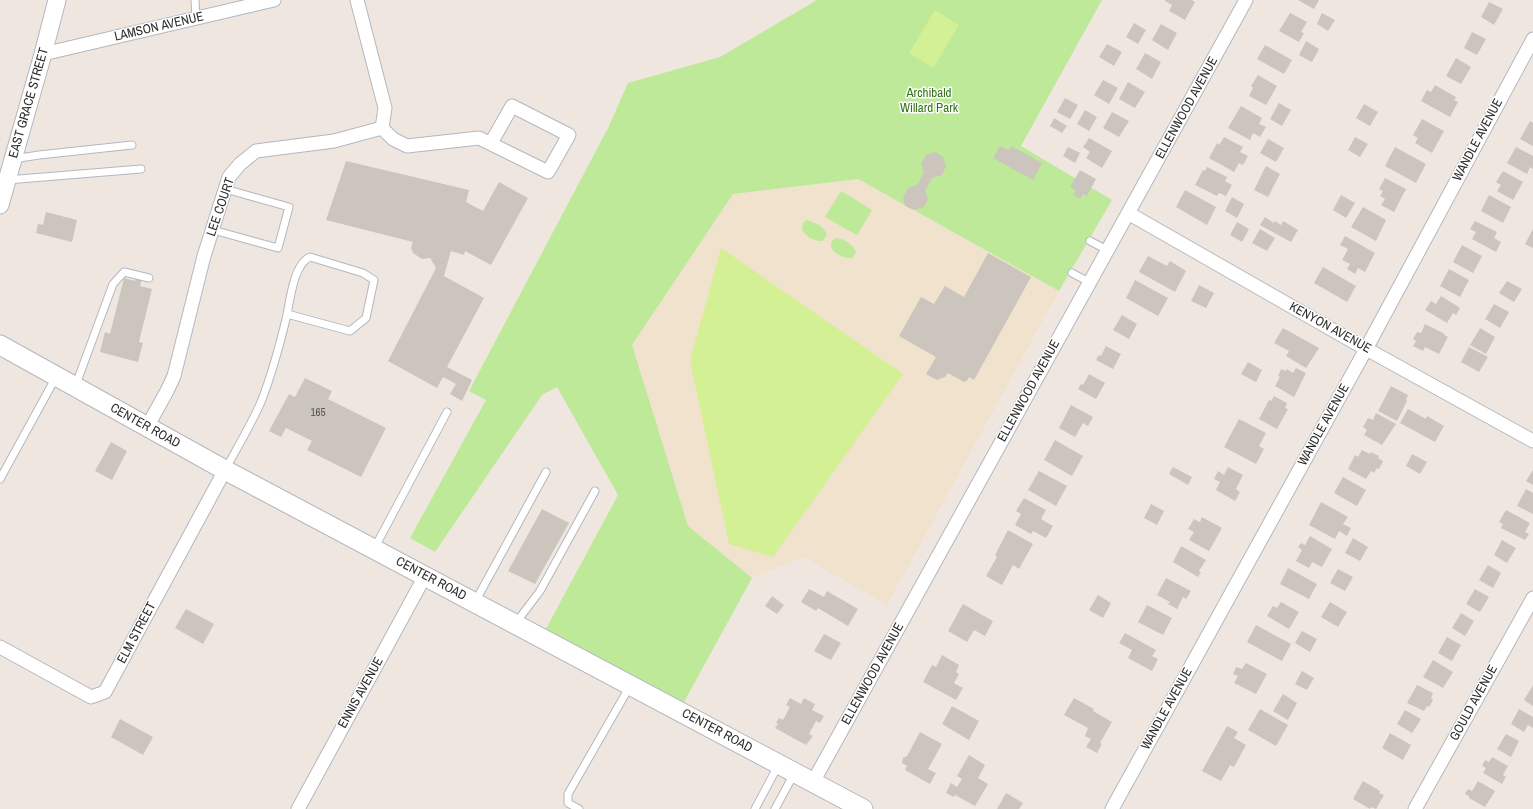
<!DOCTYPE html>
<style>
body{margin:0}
canvas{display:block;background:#efe7df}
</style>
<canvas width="1533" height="809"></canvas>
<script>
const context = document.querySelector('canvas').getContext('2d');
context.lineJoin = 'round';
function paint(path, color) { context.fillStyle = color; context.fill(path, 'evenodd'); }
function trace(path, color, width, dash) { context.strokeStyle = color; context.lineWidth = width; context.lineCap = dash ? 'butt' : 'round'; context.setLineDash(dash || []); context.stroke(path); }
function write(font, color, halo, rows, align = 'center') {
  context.font = font + ' "Archivo Narrow",sans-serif'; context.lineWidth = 3; context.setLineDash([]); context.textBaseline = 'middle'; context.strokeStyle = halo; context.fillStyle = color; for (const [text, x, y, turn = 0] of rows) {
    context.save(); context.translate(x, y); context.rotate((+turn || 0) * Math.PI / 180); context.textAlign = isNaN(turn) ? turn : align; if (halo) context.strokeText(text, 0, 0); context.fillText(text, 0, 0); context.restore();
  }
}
paint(new Path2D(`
 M858,179L1059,291L887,605L803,557L752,578L688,526L632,345L733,194Z`), '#f1e2ce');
paint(new Path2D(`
 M817,0H1102L1021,146L1112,200L1059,291L858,179L733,194L632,345L688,526L752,578L679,711L541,638L618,495L557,387L542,395L435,552L410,538L486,400L469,391L608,128L628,83L720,57Z
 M841,191L872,210L857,235L825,217Z
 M806,220C815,222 823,226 827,234L823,241C813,242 794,231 806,220Z
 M835,238C844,239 852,243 856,252L852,258C841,259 823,248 835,238Z`), '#bde999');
paint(new Path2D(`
 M935,10L959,25L933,68L909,53Z
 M721,248L903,374L773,557L729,544L690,361Z`), '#d4f094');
paint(new Path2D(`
 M1165,0H1192L1195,2L1185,20L1169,11L1172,5L1165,1Z
 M1298,0H1319L1314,9Z
 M1489,2L1503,9L1494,25L1481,17Z
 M1290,13L1307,22L1301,32L1304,33L1299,42L1279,31Z
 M1322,13L1335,20L1328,31L1317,24Z
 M1134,23L1146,30L1138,44L1126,37Z
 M1161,24L1177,33L1168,50L1152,40Z
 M1472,32L1486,39L1477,55L1464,48Z
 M1306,41L1319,49L1312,62L1299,55Z
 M1107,44L1122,52L1114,66L1099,57Z
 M1265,45L1292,60L1284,74L1257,59Z
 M1145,53L1161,62L1152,79L1136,69Z
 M1456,58L1471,67L1461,84L1446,76Z
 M1258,75L1277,86L1266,105L1249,96L1253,88L1251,86Z
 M1103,80L1118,88L1109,104L1094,95Z
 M1128,82L1145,92L1135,108L1119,99Z
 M1435,85L1456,97L1454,100L1458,102L1450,117L1421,101L1427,90L1431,92Z
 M1065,98L1078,105L1070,119L1057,112Z
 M1279,103L1291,110L1282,126L1270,119Z
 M1364,104L1378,112L1370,126L1356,118Z
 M1241,106L1262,118L1259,124L1266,127L1260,137L1253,133L1250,140L1228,128Z
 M1085,110L1097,117L1089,131L1077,124Z
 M1112,112L1129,121L1119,137L1103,128Z
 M1054,118L1067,126L1062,133L1050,126Z
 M1422,119L1444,131L1432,153L1415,143L1418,138L1413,135Z
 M1530,121L1533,123V146L1520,139Z
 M1224,137L1243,147L1240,152L1248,156L1243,165L1239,163L1234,172L1209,158L1217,143L1219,145Z
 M1355,137L1368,144L1360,157L1348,150Z
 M1089,138L1112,151L1102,168L1086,158L1090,152L1083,147Z
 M1268,139L1284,148L1276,162L1260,153Z
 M1000,146L1009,150L1011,146L1042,163L1033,180L993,158Z
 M1068,147L1080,153L1075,163L1063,156Z
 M1395,147L1426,164L1416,183L1385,166Z
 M1516,147L1533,156V169L1530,167L1527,174L1507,163Z
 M935,152L943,157L946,166L942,175L932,178L925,190L928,199L924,207L914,210L905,206L903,197L908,188L917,185L924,173L921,164L926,155Z
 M346,161L469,190L466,202L483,211L499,182L528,198L491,265L465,251L464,255L451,251L444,276L484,298L447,367L472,380L462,401L450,394L456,384L443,377L437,388L388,361L436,268L430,258L422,259L413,253L411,248L413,242L326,220Z
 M1266,166L1280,174L1268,197L1254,190Z
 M1207,167L1227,177L1225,181L1232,185L1226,196L1219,193L1217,196L1195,185L1203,170L1205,171Z
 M1080,170L1096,179L1087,196L1083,194L1080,199L1073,195L1076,190L1070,187Z
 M1503,171L1523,182L1513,200L1497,191L1501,185L1496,182Z
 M1385,178L1406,189L1394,212L1381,205L1385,199L1380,196L1383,191L1379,189Z
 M1185,190L1216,207L1207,225L1176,207Z
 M1341,195L1355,203L1346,218L1333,210Z
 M1489,195L1511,207L1503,223L1481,211Z
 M1232,197L1244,204L1237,218L1225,211Z
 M1363,207L1386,220L1376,241L1351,227Z
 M46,212L77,220L72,242L36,233L38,224L43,225Z
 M1265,217L1274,223L1275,221L1281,225L1283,221L1298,230L1291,242L1260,225Z
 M1475,221L1497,232L1494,238L1501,242L1496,252L1472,239L1476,232L1470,229Z
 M1237,222L1249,229L1242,242L1230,235Z
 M1260,229L1275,238L1267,251L1252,243Z
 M1533,229V248L1525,244Z
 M1345,236L1375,253L1365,272L1358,268L1355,274L1347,269L1350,264L1342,260L1348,249L1340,245Z
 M1462,245L1482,256L1473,273L1453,262Z
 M988,253L1031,277L974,380L969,377L967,381L964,382L948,373L945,377L937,380L926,374L936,357L899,336L921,297L934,304L945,286L964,297Z
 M1148,256L1167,266L1170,261L1186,271L1175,292L1139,272Z
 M1323,267L1356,286L1347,302L1314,283Z
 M1449,269L1469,280L1460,297L1440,286Z
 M136,277L142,279L140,286L152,289L139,342L143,343L138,362L100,352L105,332L110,334L124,278L135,281Z
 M1135,280L1168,298L1158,316L1126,298Z
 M1507,281L1522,289L1514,302L1499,293Z
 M1199,285L1214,293L1206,308L1191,301Z
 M1441,296L1460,308L1456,315L1453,313L1447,323L1425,310L1431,301L1436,304Z
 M1494,304L1509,312L1500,328L1485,319Z
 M1122,315L1137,324L1129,339L1113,330Z
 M1425,324L1445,334L1444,335L1448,337L1439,354L1425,347L1423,351L1413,346L1416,341L1413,339L1417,332L1421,333Z
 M1283,328L1319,348L1306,368L1286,356L1289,351L1274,343Z
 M1480,328L1495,337L1486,354L1470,345Z
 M1106,346L1121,354L1113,369L1096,360L1099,355L1101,356Z
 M1469,347L1488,357L1479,372L1461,362Z
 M1248,362L1262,370L1256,382L1241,374Z
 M1296,368L1306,373L1294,397L1275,386L1280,377L1278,376L1281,369L1286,371L1287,369L1293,373Z
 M1089,374L1105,383L1096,399L1078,389L1081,384L1083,385Z
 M305,378L332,391L328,399L386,428L361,477L307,450L312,441L286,428L281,437L269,431L289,394L295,397Z
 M1391,386L1408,395L1406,400L1407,401L1397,421L1378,411Z
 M1274,396L1287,403L1285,408L1288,409L1277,429L1259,419L1269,400L1271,401Z
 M1071,405L1093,417L1088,426L1083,423L1075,437L1059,428Z
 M1408,409L1426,419L1427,416L1444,426L1435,442L1400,423Z
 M1376,413L1396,424L1382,445L1364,435L1367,430L1363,427L1368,418L1373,420Z
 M1239,419L1266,433L1259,446L1264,449L1256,464L1224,447Z
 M1055,440L1083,456L1072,476L1044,460Z
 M111,442L127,451L112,480L95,471Z
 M1362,450L1370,454L1371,452L1379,456L1378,458L1383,461L1379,469L1377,468L1374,473L1371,471L1366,479L1348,469L1355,455L1358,457Z
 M1412,454L1427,462L1420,474L1406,466Z
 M1173,467L1192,477L1188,485L1169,474Z
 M1228,467L1243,475L1236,489L1240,492L1235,501L1216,490L1220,482L1214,479L1218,471L1224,475Z
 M1533,470V485L1526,481Z
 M1039,471L1067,486L1056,506L1028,490Z
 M1343,477L1366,490L1357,506L1334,493Z
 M1526,489L1533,493V514L1517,506Z
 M1024,498L1046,510L1041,519L1053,526L1046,538L1033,531L1031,534L1015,525L1021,514L1016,511Z
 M1321,502L1348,517L1343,524L1351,528L1347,536L1339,531L1335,539L1309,525Z
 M1151,504L1164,511L1157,525L1144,518Z
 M542,509L569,523L535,584L508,571Z
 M1506,510L1530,523L1525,532L1529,534L1525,540L1501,528L1503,524L1499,522Z
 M1202,517L1222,528L1209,551L1189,540L1194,532L1188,529L1194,519L1200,522Z
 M1008,530L1033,544L1019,569L1013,565L1002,585L986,576L997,557L995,555Z
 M1310,536L1332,549L1322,567L1312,562L1309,568L1296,561L1302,550L1298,547L1301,543L1305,545Z
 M1353,538L1368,547L1360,561L1345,553Z
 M1502,540L1516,548L1507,563L1494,555Z
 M1181,546L1206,560L1199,571L1201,572L1198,577L1173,562Z
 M1488,565L1501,573L1493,588L1479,580Z
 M1288,568L1317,584L1309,599L1280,584Z
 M1338,569L1353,577L1345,591L1330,583Z
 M1166,578L1191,591L1186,599L1183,597L1177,609L1168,604L1170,602L1157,595Z
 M809,589L824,597L827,591L858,609L848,626L818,608L816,611L801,602Z
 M1475,589L1489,597L1480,612L1466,604Z
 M1098,595L1111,603L1103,618L1089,610Z
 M772,596L784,605L777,614L765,606Z
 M1281,602L1299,612L1289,629L1267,616L1273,606L1277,608Z
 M1330,602L1347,612L1338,627L1321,617Z
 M963,604L993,621L985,636L974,630L967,642L948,631Z
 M1147,605L1172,618L1163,635L1138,622Z
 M186,609L214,624L203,644L175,628Z
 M1461,613L1474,621L1465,636L1452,628Z
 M1256,625L1291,644L1282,661L1247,642Z
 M1302,631L1317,639L1310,652L1295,643Z
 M1125,633L1156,650L1152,656L1158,659L1152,671L1128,658L1132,650L1119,643Z
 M824,634L841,643L831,660L814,651Z
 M1447,637L1461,645L1452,661L1438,653Z
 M942,655L959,665L956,672L959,674L954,683L963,688L956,700L923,682L932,665L936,667Z
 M1433,660L1453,672L1443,688L1423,677Z
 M1246,663L1267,674L1256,694L1234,683L1238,676L1233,674L1236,667L1242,669Z
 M1302,671L1314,678L1307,690L1295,684Z
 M1417,685L1433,693L1431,698L1433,700L1429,707L1427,706L1424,711L1407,703Z
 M1533,685V706L1524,700Z
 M1283,694L1297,703L1288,720L1273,711Z
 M790,698L801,704L804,698L815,704L812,710L824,716L820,723L816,721L809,734L813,736L806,745L775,728L778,724L776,723L779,718L783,720L790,707L786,705Z
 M1074,698L1094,709L1093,711L1112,722L1100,743L1102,744L1097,753L1086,747L1091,739L1085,736L1088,728L1064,715Z
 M952,706L979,721L969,740L942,724Z
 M1260,709L1288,725L1276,746L1248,730Z
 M1519,709L1533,717V728L1528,725L1524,732L1511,724Z
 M1405,710L1421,719L1412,733L1397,724Z
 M120,719L153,737L143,755L111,737Z
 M1227,726L1238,732L1234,738L1246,745L1234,767L1230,765L1221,781L1202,771Z
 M920,732L942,744L928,769L936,773L930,784L905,770L907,766L902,763L903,758L907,756Z
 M1390,733L1411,745L1403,760L1382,748Z
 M1506,734L1519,741L1511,757L1497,749Z
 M969,755L985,765L978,778L988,784L975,806L955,795L954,797L946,793L951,783L957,787L962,779L957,776Z
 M1492,757L1508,766L1503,775L1506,777L1502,784L1483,773L1486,768L1482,766L1485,760L1489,762Z
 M1363,781L1380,791L1379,793L1384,795L1376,809L1371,807L1370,809L1353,799Z
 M1478,781L1495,791L1485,807L1469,798V796L1465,794L1468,789L1472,791Z
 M1006,793L1023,803L1019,809H997Z`), '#cbc5bd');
const service = new Path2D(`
 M195,0L196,18
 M13,159L39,155L132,145
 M7,180L141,169
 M213,230L278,248L289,207L225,189
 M1090,241L1107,250
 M1072,273L1089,282
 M75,387L113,284L124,272L149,278
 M225,470C237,448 251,425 261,402C272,374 280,344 287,315C290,299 294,264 310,257L363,273L374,280L366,318L350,331L287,314
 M0,479L56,377
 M374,549L447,412
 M475,602L546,472
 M515,624L540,591L595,491
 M579,809L568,803V794L630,686
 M755,809L779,764
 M775,809L795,772`);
const minor = new Path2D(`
 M357,0L385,108L382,128
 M43,54L274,0
 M382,128L393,139L407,146L479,138L548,172L569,135L512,106L491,143
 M1128,213L1352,341L1533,441
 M147,427L167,391L174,376L204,256L229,177L240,164L256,151L334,141L382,128
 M0,647L91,697L105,692L225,470
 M813,782L1246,0
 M298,809L425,576
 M1112,809L1360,360L1533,39
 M1415,809L1533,598`);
const tertiary = new Path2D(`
 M0,205L43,54L57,0`);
const secondary = new Path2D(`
 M0,345L225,470L863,809`);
trace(service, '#b3b7c1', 9);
trace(minor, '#b3b7c1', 15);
trace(tertiary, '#b3b7c1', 19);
trace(secondary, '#b3b7c1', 21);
trace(service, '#fff', 7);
trace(minor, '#fff', 13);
trace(tertiary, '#fff', 17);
trace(secondary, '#fff', 19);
write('11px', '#545351', null, [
 ["165",318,413]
]);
write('13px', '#2d2d2d', '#fff', [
 ["LAMSON AVENUE",159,27,-13],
 ["EAST GRACE STREET",29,103,-74],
 ["ELLENWOOD AVENUE",1187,108,-61],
 ["WANDLE AVENUE",1478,140,-62],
 ["LEE COURT",221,207,-71],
 ["KENYON AVENUE",1330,328,29],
 ["ELLENWOOD AVENUE",1029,391,-61],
 ["WANDLE AVENUE",1324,425,-61],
 ["CENTER ROAD",145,426,29],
 ["CENTER ROAD",431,579,28],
 ["ELM STREET",137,633,-62],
 ["ELLENWOOD AVENUE",873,674,-61],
 ["ENNIS AVENUE",361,693,-61],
 ["GOULD AVENUE",1474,703,-61],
 ["WANDLE AVENUE",1167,709,-61],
 ["CENTER ROAD",717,731,28]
]);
write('13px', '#337116', '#fff', [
 ["Archibald",929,94],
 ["Willard Park",929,109]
]);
</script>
